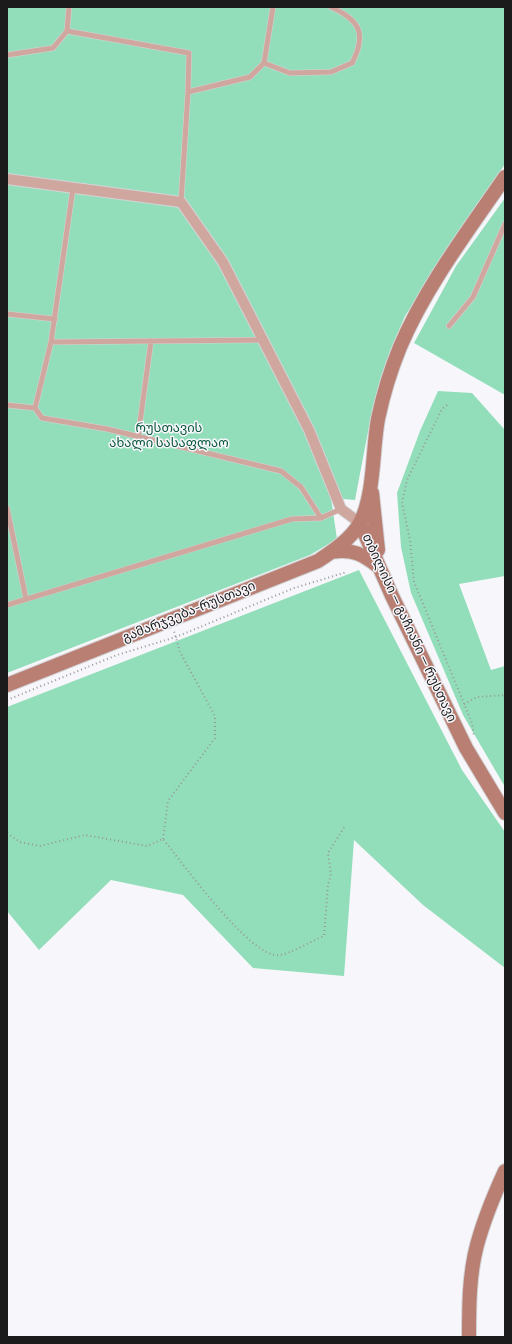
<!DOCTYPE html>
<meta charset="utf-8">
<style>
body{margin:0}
#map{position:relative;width:512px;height:1344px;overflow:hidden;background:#f7f7fb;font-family:Manrope,sans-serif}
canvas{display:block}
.frame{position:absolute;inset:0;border:8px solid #1b1b1c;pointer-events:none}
</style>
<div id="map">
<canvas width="512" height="1344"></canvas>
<div class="frame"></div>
</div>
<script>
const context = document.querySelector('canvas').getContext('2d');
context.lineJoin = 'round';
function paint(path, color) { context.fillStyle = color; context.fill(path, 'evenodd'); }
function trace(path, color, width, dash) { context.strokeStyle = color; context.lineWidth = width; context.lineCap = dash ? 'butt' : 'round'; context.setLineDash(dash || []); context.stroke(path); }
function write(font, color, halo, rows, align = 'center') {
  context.font = font + ' Manrope,"Noto Sans Georgian",sans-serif'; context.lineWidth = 3; context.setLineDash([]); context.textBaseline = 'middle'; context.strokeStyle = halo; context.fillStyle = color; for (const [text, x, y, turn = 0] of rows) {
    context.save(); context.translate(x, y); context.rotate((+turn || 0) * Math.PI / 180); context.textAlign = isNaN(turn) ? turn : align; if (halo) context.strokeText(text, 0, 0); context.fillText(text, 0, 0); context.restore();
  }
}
paint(new Path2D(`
 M7,7H505V164L405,316L390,351L371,416L355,500L331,498L337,539L310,555L7,673Z
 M505,198V395L414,343L456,266Z
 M438,391L472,393L505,430V576L459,584L491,670L505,666V787L463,715L411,593L401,547L397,493L420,431Z
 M359,570L462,770L505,832V968L423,905L354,840L344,976L253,968L183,895L111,880L39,950L7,911V707Z`), '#93deba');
const service = new Path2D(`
 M67,31L189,53L188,92
 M7,55L53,48L67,31L69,7
 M264,63L290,73L331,72L352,63C367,34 360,20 331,7
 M181,202L188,92L250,77L264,63L273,7
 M7,314L55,319
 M449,326L473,297L505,224
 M51,342L263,340
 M7,405L35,408L42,418L107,429L281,471L301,487L321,518
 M35,408L51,342L73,188
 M138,437L151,341
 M7,508L26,599
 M7,605L292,519L321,518L341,509`);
const minor = new Path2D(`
 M7,179L181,202L223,262L309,430L341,509L360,523`);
const secondary = new Path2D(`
 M372,493L378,550
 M360,523L392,596L466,748L505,813
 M332,552C352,548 364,555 379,567
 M7,685L318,561C333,551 351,539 360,523C375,493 372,451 378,419C383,395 391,369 400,347C426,286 468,231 505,177
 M469,1337C469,1307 469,1275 477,1245C484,1219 494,1195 505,1171`);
trace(service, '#d4d4d7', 6);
trace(minor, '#d4d4d7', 12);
trace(secondary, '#d4d4d7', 16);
trace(new Path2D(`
 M447,405L442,409L407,480L402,503L410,540L414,582L472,723L474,736
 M7,700L117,655L176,637L294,588L347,572
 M464,704L477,697L505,695
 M7,833L20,842L40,846L85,835L147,846L163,839C181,861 252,960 279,955C290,954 312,941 324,936L328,885L331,874L328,853L345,826
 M163,839L168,801L215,738V716L180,652L174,631`), '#98989b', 2, [1, 3]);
trace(service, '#cfa79e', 5);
trace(minor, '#cfa79e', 10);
trace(secondary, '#b97f73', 14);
write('13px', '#0a573c', '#f7f7fb', [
 ["რუსთავის",169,428],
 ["ახალი სასაფლაო",169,443]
]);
write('13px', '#1b1b1c', '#f7f7fb', [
 ["გამარჯვება-რუსთავი",189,612,-22],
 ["თბილისი — გაჩიანი — რუსთავი",409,628,65]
]);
</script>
